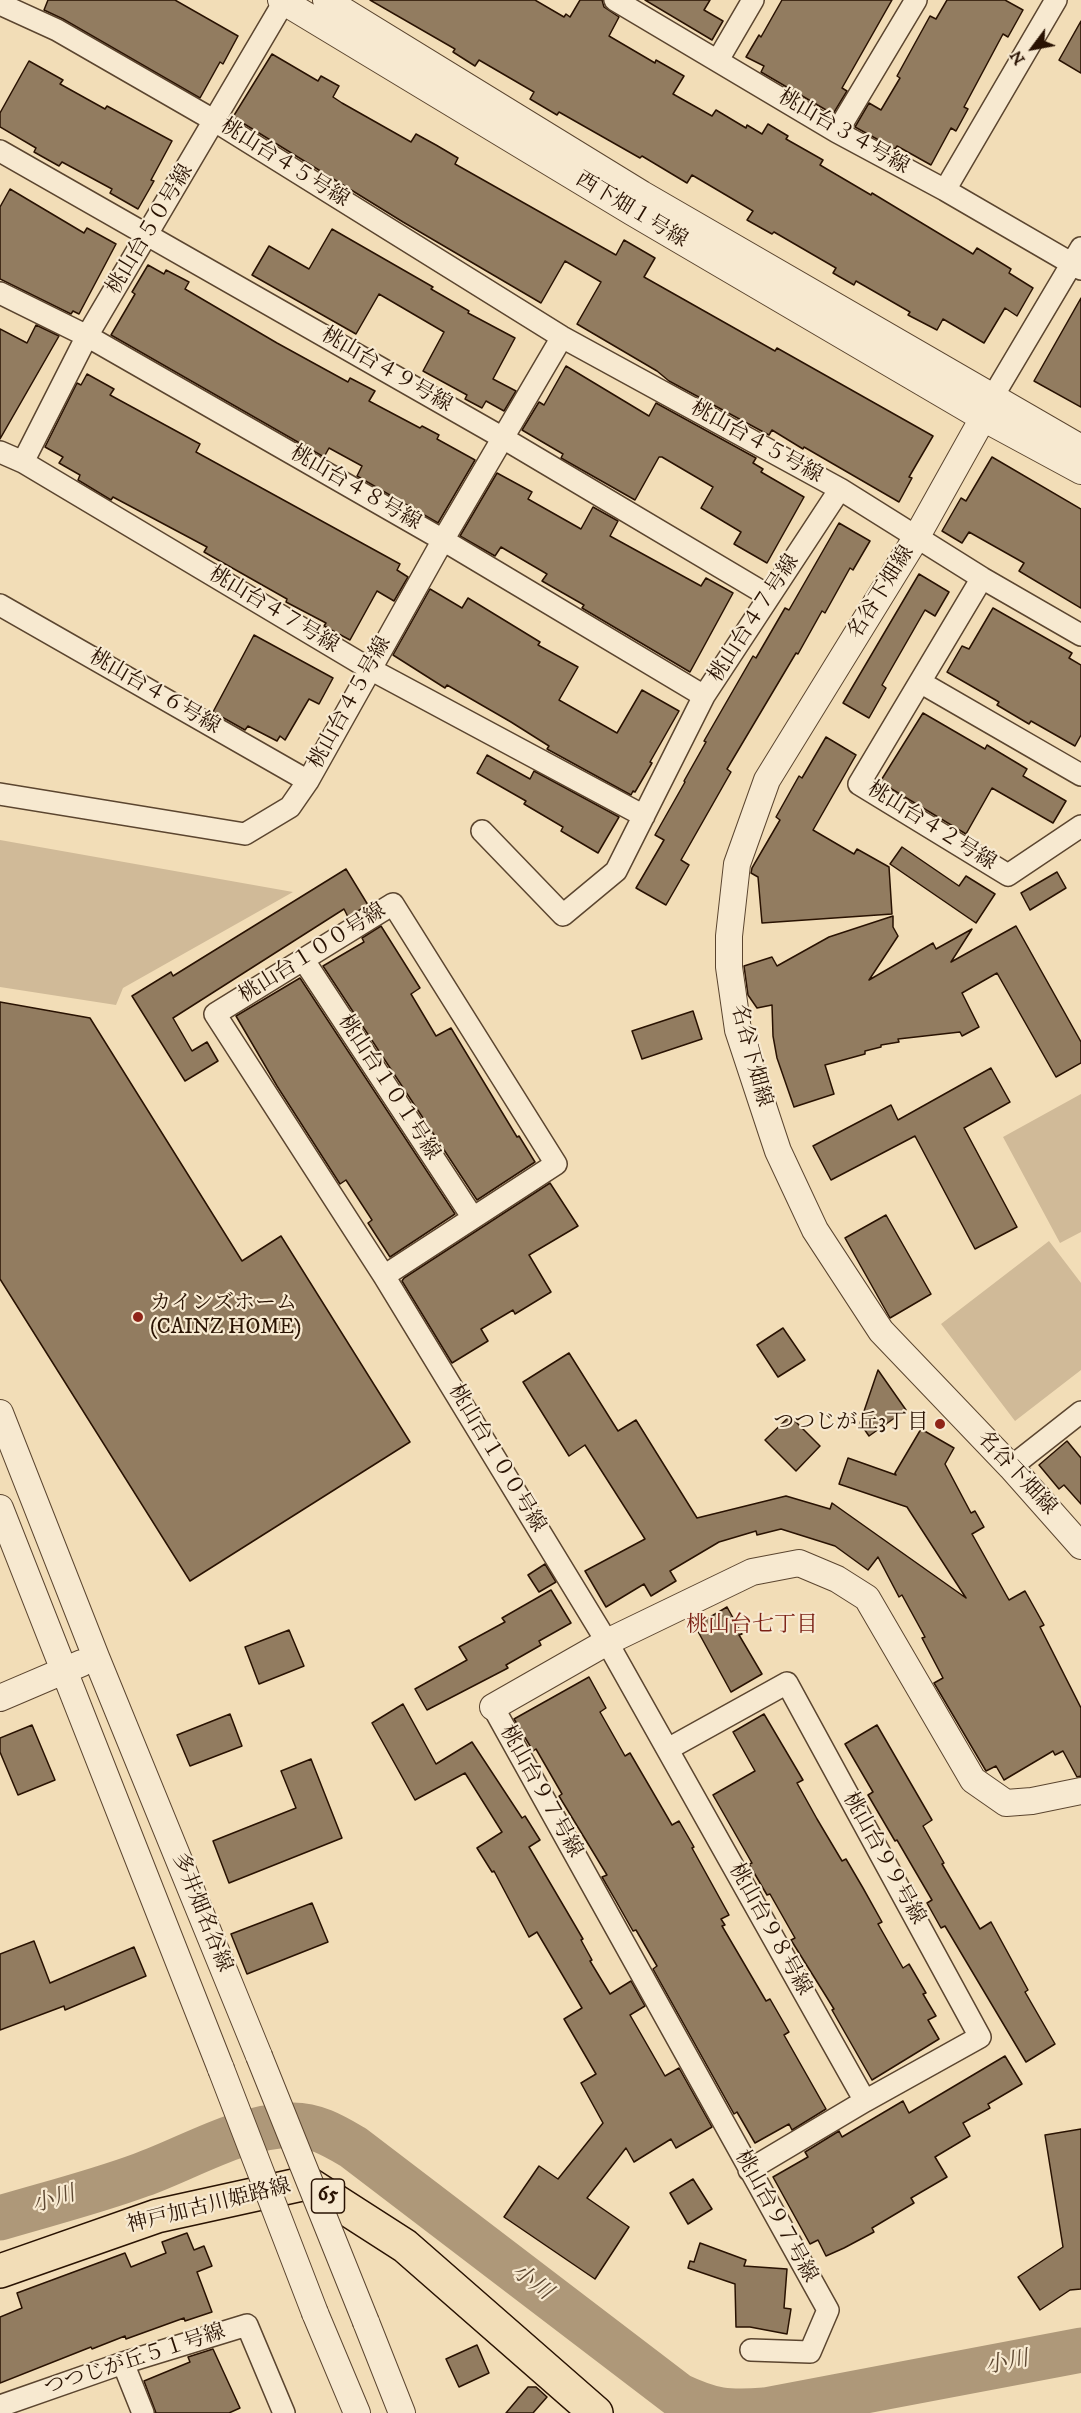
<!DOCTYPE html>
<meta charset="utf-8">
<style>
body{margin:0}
#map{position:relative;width:1081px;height:2413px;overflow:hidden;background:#f2ddb7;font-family:"IM FELL DW Pica",serif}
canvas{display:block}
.north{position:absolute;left:1003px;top:18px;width:60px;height:60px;-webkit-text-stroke:4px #f7e9d0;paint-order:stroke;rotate:238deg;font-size:16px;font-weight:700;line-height:24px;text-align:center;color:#291202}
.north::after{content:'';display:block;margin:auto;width:21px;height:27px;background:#291202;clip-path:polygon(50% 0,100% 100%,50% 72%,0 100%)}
</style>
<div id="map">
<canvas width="1081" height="2413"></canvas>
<div class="north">N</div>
</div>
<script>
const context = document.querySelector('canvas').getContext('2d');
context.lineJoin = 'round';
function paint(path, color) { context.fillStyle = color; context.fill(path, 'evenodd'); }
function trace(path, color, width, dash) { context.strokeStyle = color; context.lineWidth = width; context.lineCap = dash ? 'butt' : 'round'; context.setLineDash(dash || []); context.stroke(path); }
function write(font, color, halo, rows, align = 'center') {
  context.font = font + ' "IM FELL DW Pica","Noto Serif JP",serif'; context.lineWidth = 4.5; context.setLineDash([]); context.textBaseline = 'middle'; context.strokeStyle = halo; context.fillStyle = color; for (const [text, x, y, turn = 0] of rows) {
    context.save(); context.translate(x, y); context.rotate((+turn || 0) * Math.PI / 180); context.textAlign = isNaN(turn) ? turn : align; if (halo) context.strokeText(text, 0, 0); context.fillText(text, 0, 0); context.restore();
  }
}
paint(new Path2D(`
 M0,840L293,892L123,988L116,1005L0,987Z
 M1081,1094V1232L1060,1243L1003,1137Z
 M1049,1241L1081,1283V1370L1015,1421L941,1324Z`), '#d0ba98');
trace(new Path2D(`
 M0,2218C47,2204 95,2192 141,2175C191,2157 239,2126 293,2125C316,2125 334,2136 353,2147L678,2395C712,2411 727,2413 765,2410L1081,2350`), '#ae9879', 45);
const building = new Path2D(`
 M48,0H175L238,36L223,64L220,62L200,98L63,19L44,10Z
 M370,0H535L564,17L566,14L570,17L580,0H602L604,7L619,17L609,36L655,63L656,60L684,76L673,94L712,116L716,110L746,128L747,125L762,134L768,124L788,136L786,139L823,160L820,165L871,195L872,193L973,254L977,248L1011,269L1009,273L1033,288L1017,316L1005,308L984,343L943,319L937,330L908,315L910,312L856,281L854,285L833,273L836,268L774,232L772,234L747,220L753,211L692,175L687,183L642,156L640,158L559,112L557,115L530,99L534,92L479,60L475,66L453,52L455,49Z
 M645,0H710L704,10L723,21L712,40Z
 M782,0H892L842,88L847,91L833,114L761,72L764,66L746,57L759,35L761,37Z
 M947,0H1005L1023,10L1008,37L1003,34L964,107L968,109L956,131L951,128L931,165L897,146L895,149L855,127L869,103L881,110L900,78L897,76L930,16L936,19Z
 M1081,21V73L1059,60Z
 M272,54L318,81L321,76L339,86L333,97L342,103L411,142L416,134L436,145L458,158L455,164L616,255L624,240L655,258L644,277L775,351L777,348L933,436L909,477L912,478L899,502L804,447L803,449L772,430L769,435L669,381L657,371L577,324L601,282L565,261L541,303L403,222L233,117Z
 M29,61L63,80L60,84L105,109L107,106L172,141L151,180L154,181L138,209L110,193L112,189L62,162L59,166L34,152L36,148L0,127V113Z
 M10,189L84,233L87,228L116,244L79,314L73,311L71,314L0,279V207Z
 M332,229L433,287L431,289L469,311L468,313L515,338L493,379L516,391L504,411L486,401L482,408L465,399L467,395L423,371L444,332L379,294L356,334L252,275L269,246L309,269Z
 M148,265L164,274L166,270L189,282L185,289L277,343L348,382L350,378L375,391L369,401L420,428L422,426L439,435L437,439L475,460L438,523L357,476L362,466L329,448L324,457L111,335L135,294L132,292Z
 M1081,298V407L1034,381Z
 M36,325L59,336L0,439V329L27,343Z
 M566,366L649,416L656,403L756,458L753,463L763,469L761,472L804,497L767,563L734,544L741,532L701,508L713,487L662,457H659L635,500L561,458L563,454L522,430L539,402L544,405Z
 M87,374L114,389L110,395L200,444L196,452L400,564L397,570L408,577L394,601L377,591L350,640L324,626L326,623L286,602L287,599L204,552L207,547L113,497L111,500L78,480L80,475L59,463L63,457L45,447L77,383L81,385Z
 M992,457L1081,509V608L1019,571L1024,563L969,532L962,543L942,531L961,498L966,501Z
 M497,473L532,492L528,499L581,529L593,507L618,521L610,536L701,586L706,578L733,593L690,672L582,608L584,605L542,581L547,574L501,547L495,556L460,536Z
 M839,523L870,541L853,570L850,568L825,613L822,611L798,654L796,653L727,769L731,772L681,860L689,865L666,905L636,888L664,840L655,835L685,782L684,781L706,742L704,741L753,656L756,658L785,608L789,610Z
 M919,574L949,592L935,616L925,610L882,685L886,688L869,718L843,703Z
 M430,589L462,608L468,598L540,642L538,645L578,667L559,700L617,733L642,690L679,711L650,762L652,763L635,792L633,791L631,795L547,749L549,746L511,722L447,685L445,688L393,655Z
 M993,608L1072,653L1069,658L1081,665V735L1075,746L1031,721L1029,724L997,705L999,702L947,672L962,646L969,649Z
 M254,635L333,678L319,704L309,699L285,740L280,736L277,741L248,726L245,730L213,712Z
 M923,713L985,749L987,745L1027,769L1023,776L1066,801L1053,823L992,788L966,834L880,782Z
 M826,737L856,755L813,830L854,854L857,849L889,867L892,914L762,923L758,877L751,873L752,868L780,820L776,817L799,776L802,778Z
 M487,755L530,779L534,771L619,817L598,853L561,831L563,827L524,804L526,801L477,773Z
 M902,847L959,886L966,876L995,894L976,923L890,864Z
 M346,869L368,905L348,917L344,909L173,1018L192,1051L207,1042L218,1061L185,1081L132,996L171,972L173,976Z
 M1057,872L1066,888L1030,910L1021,893Z
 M893,916V927L898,936L869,980L933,943L936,949L972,929L951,962L1016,926L1081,1042V1063L1056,1077L997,973L962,993L979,1027L962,1036L960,1032L898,1039L899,1042L881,1045V1047L865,1051V1054L825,1065L834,1094L794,1107L777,1058L773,1036L772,1005L757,1008L748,995L744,966L772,957L777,966L829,937Z
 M381,926L420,988L411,994L436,1036L451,1028L517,1137L519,1136L535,1162L477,1200L323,966L364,942L362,938Z
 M300,978L455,1214L390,1257L368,1223L372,1220L346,1180L340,1184L277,1086L236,1016Z
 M0,1002L90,1018L242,1261L281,1236L410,1442L190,1581L0,1279Z
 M693,1011L702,1039L642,1059L632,1031Z
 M991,1068L1010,1102L964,1128L1017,1227L975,1249L915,1136L831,1180L813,1146L891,1105L898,1120Z
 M550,1183L578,1226L529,1255L551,1292L515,1314L513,1310L481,1329L488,1341L452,1363L402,1281L404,1278Z
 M886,1215L931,1294L890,1318L845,1238Z
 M783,1328L805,1360L778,1377L757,1345Z
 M569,1353L618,1431L636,1420L697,1518L786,1496L830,1509L832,1503L966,1598L907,1507L839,1484L848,1458L896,1475L895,1473L921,1429L954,1448L945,1464L971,1513L975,1511L984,1527L972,1534L1009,1600L1025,1591L1044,1625L1040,1627L1081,1708V1776L1077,1777L1063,1751L1055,1755L1053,1751L1004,1780L996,1766L986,1771L934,1683L943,1678L922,1638L925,1637L902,1595L899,1597L878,1557L868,1570L835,1546L781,1529L757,1535L756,1531L719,1542L670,1571L676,1581L651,1596L644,1584L606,1607L585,1571L645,1539L585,1445L569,1456L523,1382Z
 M878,1370L906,1410L869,1436L860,1423Z
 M790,1416L820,1446L796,1471L765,1440Z
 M1067,1441L1081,1458V1504L1064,1485L1059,1489L1039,1465Z
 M545,1564L556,1582L539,1592L528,1575Z
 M551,1590L571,1623L539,1641L541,1645L506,1665L508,1668L427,1710L415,1689L467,1660L459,1647L505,1622L502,1618Z
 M727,1607L742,1634L739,1635L762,1674L731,1692L695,1626Z
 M289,1630L304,1666L259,1684L245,1647Z
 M589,1677L606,1708L600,1712L625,1756L630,1753L672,1825L679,1821L694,1847L692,1848L729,1915L721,1919L725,1925L722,1926L766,2001L770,1999L789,2032L784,2035L826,2109L792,2130L789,2124L755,2143L737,2112L734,2114L653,1969L657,1966L636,1930L633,1931L616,1901L602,1877L607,1875L559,1796L562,1794L536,1749L533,1751L514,1719Z
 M403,1704L436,1764L472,1742L522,1818L525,1816L540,1840L529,1847L583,1939L581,1940L592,1960L590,1961L610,1994L631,1981L645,2006L630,2015L665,2076L679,2068L712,2127L676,2148L671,2139L634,2162L626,2148L587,2198L629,2227L595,2279L504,2217L539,2166L558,2179L603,2123L581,2083L596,2074L564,2019L582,2008L537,1932L529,1937L494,1871L492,1872L477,1848L502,1832L465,1773L415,1800L372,1723Z
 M230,1714L242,1746L190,1766L177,1735Z
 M764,1714L803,1780L797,1783L817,1819L842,1861L846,1859L863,1888L882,1922L878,1924L903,1968L909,1964L926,1993L923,1994L936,2016L928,2020L939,2039L872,2080L832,2010L834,2009L791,1940L795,1938L770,1894L767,1895L749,1864L752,1863L713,1795L755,1771L733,1732Z
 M32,1725L55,1780L18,1795L0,1752V1738Z
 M877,1725L932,1820L923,1826L944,1863L942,1864L980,1929L991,1922L1028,1990L1025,1992L1055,2044L1026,2062L945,1926L941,1928L927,1903L932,1900L897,1840L895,1841L868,1795L873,1792L845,1744Z
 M311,1759L342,1838L229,1883L213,1841L296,1808L281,1771Z
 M312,1903L328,1942L247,1974L231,1934Z
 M34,1941L50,1983L134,1947L146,1976L65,2010L64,2006L0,2030V1954Z
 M1005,2056L1022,2084L988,2104L990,2108L963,2123L970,2136L935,2157L947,2177L911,2198L914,2203L872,2228L874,2232L844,2248L826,2256L818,2240L810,2244L773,2177L808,2157L805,2152L839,2131L842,2137L903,2101L909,2113Z
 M1081,2129V2289L1070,2290L1040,2310L1018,2277L1063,2247L1045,2135Z
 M693,2179L712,2209L688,2224L670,2193Z
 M187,2233L194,2250L204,2246L212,2266L197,2272L212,2312L185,2321L184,2318L126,2339L125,2336L92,2349L91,2347L0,2383V2317L22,2308L17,2293L125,2253L131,2267L166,2253L162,2242Z
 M700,2243L746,2260L744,2266L787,2269L784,2308L791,2309L787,2334L750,2327H736L735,2284L688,2268L690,2261L694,2262Z
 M477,2345L489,2373L459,2387L446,2359Z
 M213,2349L240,2408L229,2413H156L144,2381L190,2362L188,2357Z
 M528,2387H536L547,2397L533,2413H506Z`);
paint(building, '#927c60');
trace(building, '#291202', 1.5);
const minor = new Path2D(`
 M615,0L837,132L945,190L1081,269
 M0,4L57,30L215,121L562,337L840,489L982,578L1081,635
 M718,60L753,0
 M837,132L916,0
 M0,151L503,438L769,596
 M945,190L1056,0
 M0,293L87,336L443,540L704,696
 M992,398L1081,248
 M0,452L23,462L370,669L644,816
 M23,462L87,336L285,0
 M982,578L859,784L1008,875L1081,826
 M0,605L308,781
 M920,682L1081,775
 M0,794L245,834L290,807L308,781L443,540L562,337
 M482,831L563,915L616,871L704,696L840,489
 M393,904L556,1164L384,1276L215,1014Z
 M303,959L473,1218
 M384,1276L607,1642L865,2101L749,2170
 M1011,1467L1081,1412
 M493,1707L828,2310L810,2352L751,2350
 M668,1749L787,1683L980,2037L865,2101
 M123,2363L143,2413
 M0,2406L123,2363L247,2325L284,2413`);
const tertiary = new Path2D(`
 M281,0L632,212L983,418L1081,471
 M326,0L642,194L1081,448
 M992,398L983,418L916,538L767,780L737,864L729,936V967L738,1030L772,1133L778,1151L815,1230L881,1331L1011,1467L1081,1546
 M0,1413L96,1657L259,2056
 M0,1508L221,2069
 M0,1698L82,1663
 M493,1707L607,1642L752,1572L799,1563L837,1579L867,1598L973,1780L1006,1803L1032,1801L1081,1791
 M315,2313L357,2413
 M366,2322L402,2413`);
const primary = new Path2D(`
 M0,2271L157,2216L307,2183L405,2246L596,2413`);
trace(minor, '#5b452f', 24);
trace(tertiary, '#5b452f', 28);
trace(primary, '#291202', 36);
trace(minor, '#f7e9d0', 21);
trace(tertiary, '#f7e9d0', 26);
trace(primary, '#f2ddb7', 33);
const tertiaryBridge = new Path2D(`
 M259,2056L366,2322
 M221,2069L315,2313`);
trace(tertiaryBridge, '#5b452f', 28, []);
trace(tertiaryBridge, '#f7e9d0', 26);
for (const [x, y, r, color] of [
 [138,1317,6,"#8f2418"],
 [940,1424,6,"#8f2418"]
]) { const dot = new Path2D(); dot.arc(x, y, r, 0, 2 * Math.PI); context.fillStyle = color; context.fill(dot); trace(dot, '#f7e9d0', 2); }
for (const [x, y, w] of [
 [328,2196,33]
]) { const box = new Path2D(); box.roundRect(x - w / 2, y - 17, w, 34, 4.5); context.fillStyle = '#f7e9d0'; context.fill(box); trace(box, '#291202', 1.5); }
write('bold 20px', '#291202', null, [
 ["65",328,2196]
]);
write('21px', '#291202', '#f7e9d0', [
 ["桃山台３４号線",843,133,30],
 ["桃山台４５号線",284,164,32],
 ["西下畑１号線",631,211,31],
 ["桃山台５０号線",151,230,-59],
 ["桃山台４９号線",386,371,30],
 ["桃山台４５号線",756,443,29],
 ["桃山台４８号線",355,489,30],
 ["名谷下畑線",882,593,-58],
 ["桃山台４７号線",273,611,31],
 ["桃山台４７号線",755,619,-57],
 ["桃山台４６号線",154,693,30],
 ["桃山台４５号線",351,703,-61],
 ["桃山台４２号線",931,827,32],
 ["桃山台１００号線",313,954,-32],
 ["名谷下畑線",750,1056,75],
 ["桃山台１０１号線",388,1088,57],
 ["桃山台１００号線",496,1459,59],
 ["名谷下畑線",1016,1474,47],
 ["桃山台９７号線",540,1792,61],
 ["桃山台９９号線",883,1859,61],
 ["多井畑名谷線",201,1913,68],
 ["桃山台９８号線",769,1930,61],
 ["神戸加古川姫路線",209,2207,-14],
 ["桃山台９７号線",775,2217,61],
 ["つつじが丘５１号線",135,2361,-18]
]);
write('21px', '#291202', '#f7e9d0', [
 ["カインズホーム",150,1305],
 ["(CAINZ HOME)",150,1329],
 ["つつじが丘3丁目",928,1424,"right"]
], 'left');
write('22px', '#7a1f14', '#f7e9d0', [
 ["桃山台七丁目",752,1626]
]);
write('italic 22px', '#5e4832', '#f7e9d0', [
 ["小川",54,2201,-17],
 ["小川",531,2283,37],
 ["小川",1007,2364,-11]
]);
</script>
